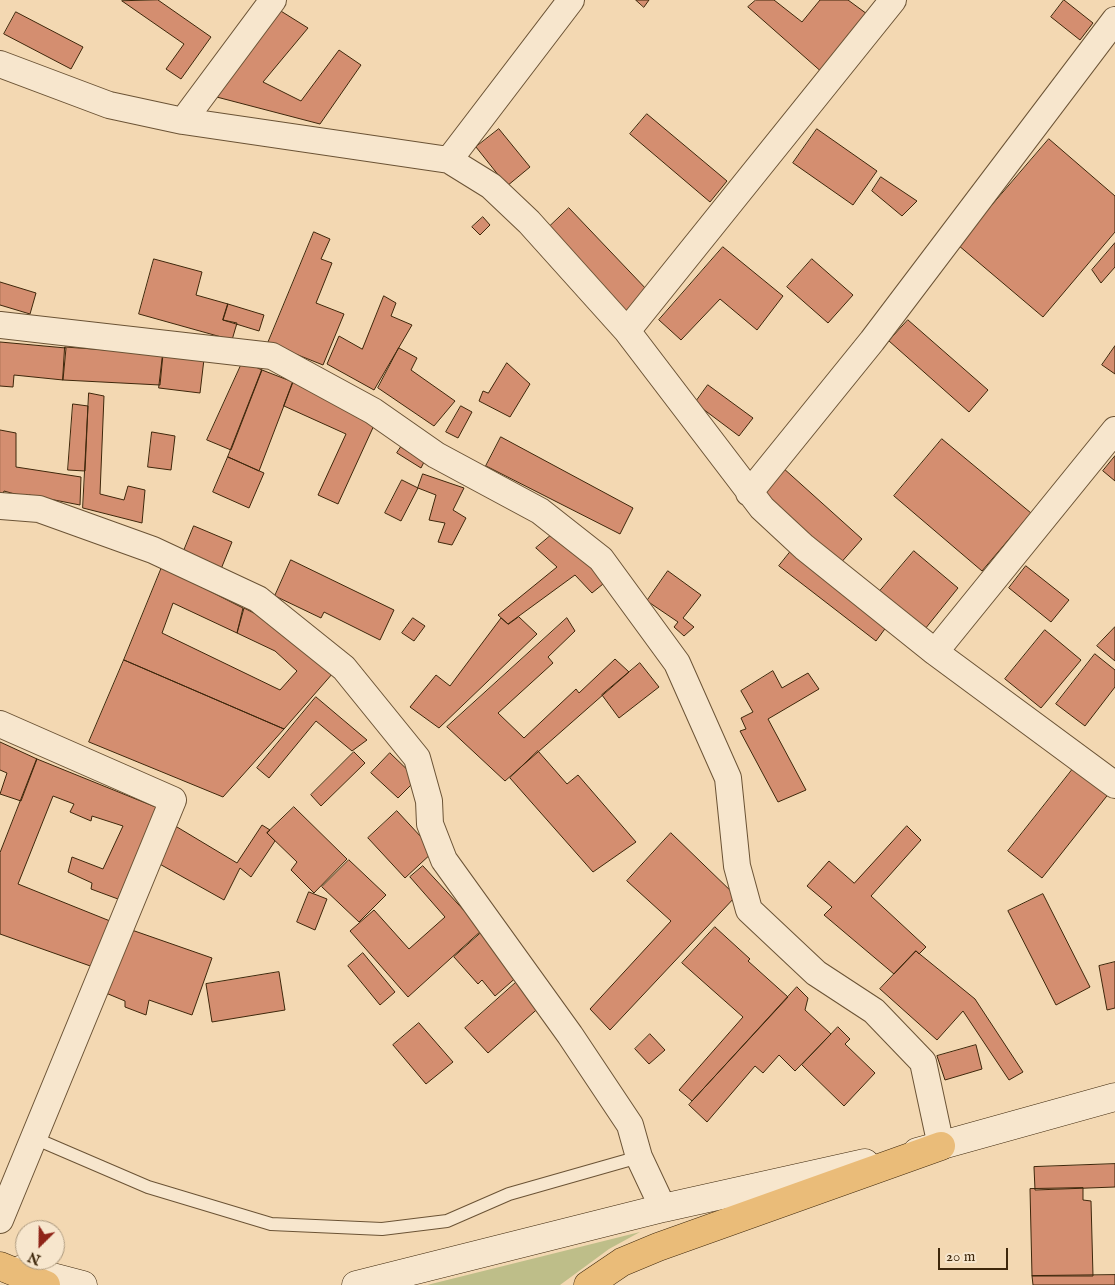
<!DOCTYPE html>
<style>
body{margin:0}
#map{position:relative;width:1115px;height:1285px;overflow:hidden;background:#f3d8b2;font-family:"IM FELL English",serif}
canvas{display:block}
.north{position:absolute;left:15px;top:1220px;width:50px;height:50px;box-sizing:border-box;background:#f7e6cd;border:1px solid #ad9a7f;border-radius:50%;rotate:203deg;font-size:14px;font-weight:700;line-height:20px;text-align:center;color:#3e270b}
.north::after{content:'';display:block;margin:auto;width:18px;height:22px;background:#8f2418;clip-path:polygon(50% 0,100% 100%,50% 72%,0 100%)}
.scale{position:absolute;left:938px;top:1248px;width:70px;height:22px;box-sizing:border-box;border:2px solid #3e270b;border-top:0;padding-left:6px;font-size:15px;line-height:18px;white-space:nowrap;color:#3e270b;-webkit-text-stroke:4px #f7e6cd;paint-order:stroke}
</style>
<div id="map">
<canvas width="1115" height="1285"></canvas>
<div class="north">N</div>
<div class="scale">20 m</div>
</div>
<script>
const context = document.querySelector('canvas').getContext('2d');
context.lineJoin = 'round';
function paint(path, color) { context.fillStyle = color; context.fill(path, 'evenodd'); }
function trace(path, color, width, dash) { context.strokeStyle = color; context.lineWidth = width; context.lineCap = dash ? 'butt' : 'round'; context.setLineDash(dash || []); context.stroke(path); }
paint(new Path2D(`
 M640,1232L609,1249L560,1285H427Z`), '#bebe89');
const building = new Path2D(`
 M158,0L211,37L181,79L166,69L184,44L122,1Z
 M636,0H649L644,7Z
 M756,0H774L802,22L820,0H848L867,14L824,74L748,7Z
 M1064,0L1093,23L1080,40L1051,17Z
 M276,8L308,28L263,82L301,101L339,50L361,65L320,124L209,95Z
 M16,12L83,47L71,69L4,34Z
 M647,114L727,181L710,202L630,134Z
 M499,129L530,167L507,186L476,147Z
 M817,129L877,171L853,205L793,163Z
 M1049,139L1115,196V232L1043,317L958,245Z
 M881,177L917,201L902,216L872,191Z
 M569,208L649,292L626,313L547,229Z
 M483,217L490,225L480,235L472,227Z
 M314,232L330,239L321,259L332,263L316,303L344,314L323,365L268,343Z
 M1115,243V267L1101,283L1092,270Z
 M723,247L783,296L757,330L720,299L681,340L659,320Z
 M154,259L202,272L196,295L228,304L223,320L237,323L232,340L139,314Z
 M812,259L853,295L828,323L787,287Z
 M0,282L36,293L30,314L0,305Z
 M384,296L396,303L391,316L412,325L374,390L327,364L339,336L362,349Z
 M228,304L264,315L259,331L223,320Z
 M908,320L988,390L969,412L889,341Z
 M0,342L66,348L63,380L14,375L13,387L0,386Z
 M1115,346V374L1102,365Z
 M65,347L163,354L160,385L63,380Z
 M399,348L417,358L411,370L455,401L434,426L378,388Z
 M163,354L204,359L200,393L159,388Z
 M243,361L262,370L231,450L207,440Z
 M507,363L530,384L510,417L479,401L483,391L488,393Z
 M262,370L293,382L259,471L228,457Z
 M293,382L376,421L338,504L318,495L346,434L284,406Z
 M708,385L753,418L739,436L695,403Z
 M89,393L104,396L100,494L124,500L128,486L145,490L142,523L83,508Z
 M73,404L88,406L85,471L68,470Z
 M461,406L472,412L458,438L446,432Z
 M0,430L16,433V467L81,477L80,505L29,495V498L4,491L3,494H0Z
 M152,432L175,436L171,470L148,467Z
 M501,437L633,508L620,534L486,466Z
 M942,439L1031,513L982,571L894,496Z
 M401,447L424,462L421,468L397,453Z
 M1115,456V481L1103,471Z
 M228,457L264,473L249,508L213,492Z
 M782,467L862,539L838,566L758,493Z
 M423,474L464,488L453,510L466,518L452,545L438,542L445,523L429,520L436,495L418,488Z
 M402,480L418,488L401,521L385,513Z
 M194,526L232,542L221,569L183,553Z
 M555,532L586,558L603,584L592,593L575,575L508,624L498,615L557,567L536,548Z
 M791,551L887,626L876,641L779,566Z
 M914,551L958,588L925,629L880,591Z
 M291,560L394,610L380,640L324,612L321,618L275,596Z
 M1026,566L1069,600L1051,622L1009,588Z
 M162,567L243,608L237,633L173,603L162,633L280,690L297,671L275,651L237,633L244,608L286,629L333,673L284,729L124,660Z
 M668,571L701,595L683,618L694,627L684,636L674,627L678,622L647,601Z
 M519,617L537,634L439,728L410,707L436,675L450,686L501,618L508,624Z
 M413,618L425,626L414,641L402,633Z
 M567,618L575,631L548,657L553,663L498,713L524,738L576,689L579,693L615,659L629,672L505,781L447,727Z
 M1115,627V661L1097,646Z
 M1045,630L1081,660L1041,708L1005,679Z
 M1095,654L1115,670V687L1085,726L1056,704Z
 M124,660L284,729L223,797L89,742Z
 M640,663L659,687L619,718L602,695Z
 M773,671L782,688L808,673L819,689L768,719L806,790L778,802L740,731L746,729L741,718L753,712L741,691Z
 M316,697L367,740L352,751L316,721L269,778L257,768Z
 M0,742L37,759L21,801L0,794L7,773L0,770Z
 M538,751L567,784L578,775L636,842L593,872L510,778Z
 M354,752L365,763L321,806L311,795Z
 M390,753L417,779L398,798L371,773Z
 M37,759L158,808L118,899L91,889L92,883L68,872L72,857L103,869L123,826L92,816L91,821L70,812L74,804L53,796L18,884L115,923L96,968L0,934V853Z
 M1076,765L1110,792L1042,878L1008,851Z
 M294,807L347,859L314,893L291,870L297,862L267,833Z
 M397,811L434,851L405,878L368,838Z
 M172,824L237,863L262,825L270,830L267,833L275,841L251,877L240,868L224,900L156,862Z
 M907,826L921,840L871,896L926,947L919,954L916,951L894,974L824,915L832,907L807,886L829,861L854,883Z
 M671,833L736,896L610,1030L590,1009L671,921L627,881Z
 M349,860L386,895L359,922L322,887Z
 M423,866L482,930L408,997L350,931L374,910L409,949L445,917L410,877Z
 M309,892L327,899L315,930L297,922Z
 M1043,894L1090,987L1056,1005L1008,911Z
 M715,927L750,959L748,961L788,997L692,1101L679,1090L743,1017L682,963Z
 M126,928L212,958L192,1015L149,1000L146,1015L125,1007V1001L101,991Z
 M482,932L519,975L495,996L482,980L478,984L454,957Z
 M916,951L975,999L1023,1072L1009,1080L963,1011L937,1040L880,989Z
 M363,953L395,992L380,1005L348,966Z
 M1115,962V1008L1107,1010L1099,966Z
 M279,972L285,1010L212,1022L206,984Z
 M520,979L543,1004L488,1053L465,1028Z
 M797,987L808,998L805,1010L831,1034L795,1071L779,1055L763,1073L755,1066L707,1122L689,1105Z
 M419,1023L453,1062L426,1084L393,1045Z
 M838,1027L850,1039L845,1044L875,1073L844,1106L802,1065Z
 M650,1034L665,1050L649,1064L635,1049Z
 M976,1045L982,1069L945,1080L937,1056Z
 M1115,1164V1187L1035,1190L1034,1167Z
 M1083,1188V1200L1091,1201L1093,1276H1032L1030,1189Z
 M1115,1275V1285H1033L1032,1276Z`);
paint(building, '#d48e70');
trace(building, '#3e270b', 1);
const service = new Path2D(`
 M34,1138L148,1187L271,1224L382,1229L447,1221L509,1194L639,1157`);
const minor = new Path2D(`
 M0,64L109,105L183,121L449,160L491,186L529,222L627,331L762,508L804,547L935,652L1115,785
 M183,121L273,0
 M449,160L571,0
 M0,325L272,356L373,411L436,455L540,511L601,559L677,663L728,778L737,866L749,910L816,973L874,1011L923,1062L941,1146
 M627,331L893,0
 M749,493L872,341L1115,20
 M0,506L39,509L153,550L258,599L344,668L417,758L429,801L430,824L444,860L570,1035L630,1125L639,1157L663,1208
 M935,652L1115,430
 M0,724L173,800L0,1220`);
const secondary = new Path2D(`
 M917,1152L1115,1097
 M22,1269L83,1285
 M356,1285L663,1208L865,1163`);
const trunk = new Path2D(`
 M0,1266L46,1285
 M588,1285L622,1262L658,1247L941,1146`);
trace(service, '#6b5335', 14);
trace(minor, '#6b5335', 28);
trace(secondary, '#3e270b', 29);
trace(trunk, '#3e270b', 29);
trace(service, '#f7e6cd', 12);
trace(minor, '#f7e6cd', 26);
trace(secondary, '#f7e6cd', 28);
trace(trunk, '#eabc79', 28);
</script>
